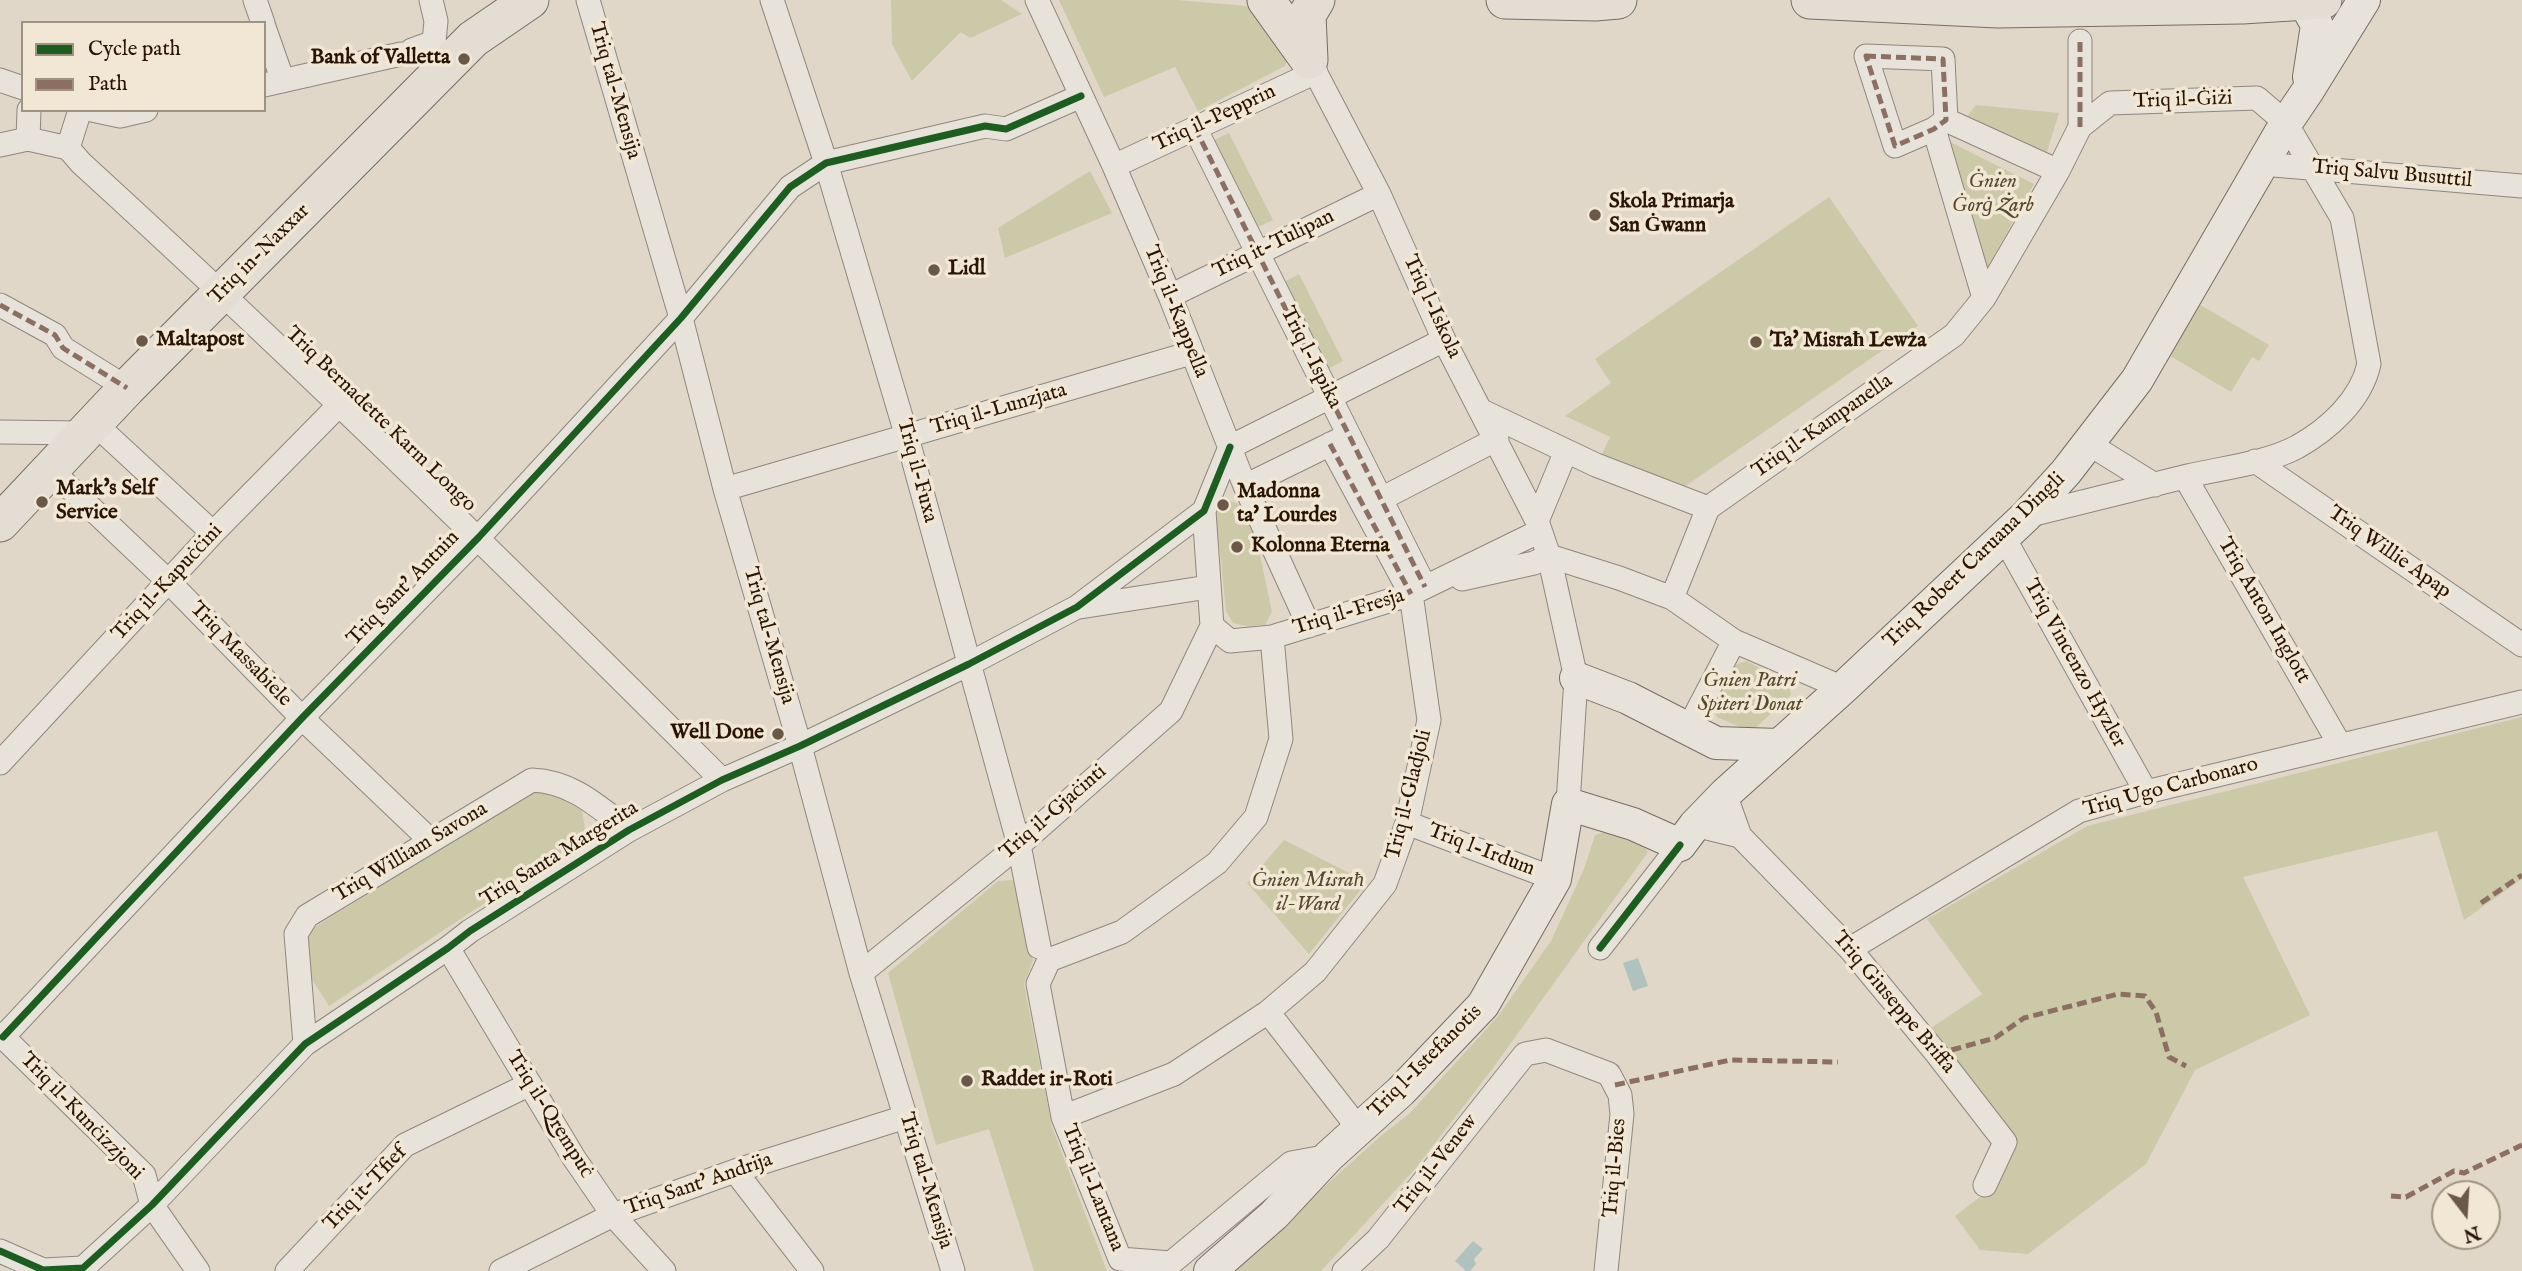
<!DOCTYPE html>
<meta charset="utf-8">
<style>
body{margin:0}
#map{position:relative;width:2522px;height:1271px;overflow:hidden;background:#e0d7c8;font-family:"IM FELL English",serif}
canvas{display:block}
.legend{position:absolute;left:21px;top:21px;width:245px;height:91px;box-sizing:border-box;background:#f1e7d4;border:2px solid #a19381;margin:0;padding:9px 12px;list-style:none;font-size:21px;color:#2a1504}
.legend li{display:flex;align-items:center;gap:14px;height:35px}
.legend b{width:35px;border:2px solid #a19381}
.north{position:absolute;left:2431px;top:1180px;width:70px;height:70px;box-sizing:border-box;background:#f1e7d4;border:2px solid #a19381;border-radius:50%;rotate:163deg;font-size:19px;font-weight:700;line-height:28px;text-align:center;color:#2a1504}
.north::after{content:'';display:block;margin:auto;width:24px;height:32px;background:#6a5949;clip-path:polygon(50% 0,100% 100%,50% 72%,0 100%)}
</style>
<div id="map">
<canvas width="2522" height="1271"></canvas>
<ul class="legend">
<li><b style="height:9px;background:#1b5e20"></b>Cycle path</li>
<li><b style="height:9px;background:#8d6e63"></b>Path</li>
</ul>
<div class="north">N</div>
</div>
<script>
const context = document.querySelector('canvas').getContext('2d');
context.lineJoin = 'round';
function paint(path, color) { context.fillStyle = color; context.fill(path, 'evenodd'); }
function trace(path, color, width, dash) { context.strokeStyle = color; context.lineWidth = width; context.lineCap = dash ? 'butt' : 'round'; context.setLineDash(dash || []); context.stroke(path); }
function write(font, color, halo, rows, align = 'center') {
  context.font = font + ' "IM FELL English",serif'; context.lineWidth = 7; context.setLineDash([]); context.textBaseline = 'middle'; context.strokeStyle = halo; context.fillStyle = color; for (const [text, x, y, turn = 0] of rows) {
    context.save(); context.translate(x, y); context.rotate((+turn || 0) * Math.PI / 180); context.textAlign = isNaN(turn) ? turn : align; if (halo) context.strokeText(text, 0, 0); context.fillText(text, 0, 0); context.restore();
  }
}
paint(new Path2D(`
 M891,0H1001L1022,14L970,38L961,32L912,81L892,44Z
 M1059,0H1177L1247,6L1274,24L1288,57L1285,66L1198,111L1175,67L1104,97Z
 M1976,105L2059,113L2046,155L1965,119Z
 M1229,133L1273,220L1258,227L1214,140Z
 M1946,140L2034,184L1986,270Z
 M1090,171L1112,213L1005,258L998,228Z
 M1829,197L1918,326L1684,487L1602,454L1610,437L1565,416L1611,383L1595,359Z
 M1299,274L1343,361L1328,369L1284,282Z
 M2192,300L2269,345L2259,361L2252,357L2231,392L2162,351Z
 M1231,501L1250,508L1272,612L1265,625L1246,626L1233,623L1226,611L1216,514Z
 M1746,661L1789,683L1791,695L1751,732L1717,717L1714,710L1735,665Z
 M2522,717V879L2464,920L2437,831L2243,877L2310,1015L2195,1070L2146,1164L2028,1254L1980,1250L1955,1216L1994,1186L2013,1146L1925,1032L1982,994L1927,919L2087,826Z
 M539,787L581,802L586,836L329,1006L306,970L310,930Z
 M1605,832L1638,839L1648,852L1493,1068L1415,1169L1321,1271H1230L1382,1135L1410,1113L1499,1015L1551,941L1584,869L1595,835Z
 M1284,840L1367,882L1309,954L1247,883Z
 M1013,880L1033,960L1024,984L1052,1127L1107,1271H1034L989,1129L936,1145L888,973L998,881Z`), '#cbc9a8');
paint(new Path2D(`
 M1638,958L1648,986L1633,991L1623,963Z
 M1473,1241L1483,1249L1474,1259L1476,1264L1470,1271H1466L1455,1261Z`), '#afc2bd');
const street = new Path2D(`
 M255,0L263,23
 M588,0L681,318L725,489L800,746L861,973L953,1271
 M772,0L826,163L907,437L1019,845L1039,947
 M1037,0L1114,166L1170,296L1245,486L1309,626
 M264,27L283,81
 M412,50L434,42L436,21L431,0
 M1866,56L1943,59L1946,120L1934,129L1895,146Z
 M1309,60L1379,194L1444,340L1537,521L1549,556L1576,678L1568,804
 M0,80L23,88
 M264,85L401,54L461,51
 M92,110L120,116L146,110
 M1946,120L2058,171
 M1195,128L1425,587
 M1934,129L1984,298
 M28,139L29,110
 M0,145L28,139L68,148L80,110
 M68,148L81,163C300,363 512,570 722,780
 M2262,164L2522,186
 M1114,166L1316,72
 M1170,296L1379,194
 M0,305L55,335L63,348L127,388
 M1482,411L1596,465L1708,508
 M94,423L213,533
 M0,432L84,433
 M2089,444L2155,485
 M1230,447L1444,340
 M2255,461L2522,645
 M51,470L168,581L302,718L430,840
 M2185,477L2340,745
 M1245,486L1343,438
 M725,489L1191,353
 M1381,499L1497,439
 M1204,511L1212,626L1230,641L1272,637L1411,594L1540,531
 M2026,516C2080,503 2134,489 2188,476C2222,468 2267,463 2297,447C2329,429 2361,400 2369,364L2342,218L2286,123L2257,98L2110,103L2080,127
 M1537,521L1566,451
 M2003,536L2146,792
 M1549,556L1619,578L1672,598L1734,641L1843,688
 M1462,579L1534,563L1549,556
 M1672,598L1708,508L1954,335L1984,298L2058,171L2080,127V41
 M1080,607L1208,587
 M1272,637L1281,739L1256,817L1217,863L1122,932L1049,960L1038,984L1063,1117L1120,1259L1171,1263L1291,1163L1329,1156
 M1689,727L1734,641
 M0,763L213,533L339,405
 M1725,794L1740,836L1850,949L1937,1054L2005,1142L1985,1185
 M1407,823L1555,879
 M1695,825L1740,836
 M448,948L574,1158L613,1215L664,1271
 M1600,948L1680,845
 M1850,949L2079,811L2146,792L2522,702
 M861,973L1019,845L1171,711L1212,626
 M1268,1012L1359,1129
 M0,1034L144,1175L152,1205L198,1271
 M3,1037L302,718L479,537L681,318L790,187L826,163L985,126L1006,129L1081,96
 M305,1044L296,934L307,916L532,780C573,782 597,806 629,830
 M1063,1117L1174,1074L1268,1012L1315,972L1385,884L1407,823L1429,720L1411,594L1330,444
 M735,1171L812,1271
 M0,1251L43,1270L83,1268L152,1205L305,1044L448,948L470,931L629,830L722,780L800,746L969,664L1077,607L1204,511L1230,447
 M287,1271L405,1145L530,1084
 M501,1271L613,1215L735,1171L905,1117
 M1344,1271L1378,1239L1525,1054L1546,1050L1609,1074L1620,1095L1622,1114L1606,1271`);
const secondary = new Path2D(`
 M2304,2L2317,25L2309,77
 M1576,678L1628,698L1716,743L1779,745
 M1210,1271L1274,1215L1329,1156L1401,1091L1483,1005L1555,879L1568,804L1633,824L1680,845L1695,825L1725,794L1843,688L2026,516L2066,472L2137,380L2286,123L2307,92L2364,0`);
const primary = new Path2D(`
 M1266,0L1309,60
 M1505,0L1595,2L1618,0
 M1810,0L1998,9L2242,5L2323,0
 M1309,60L1307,15L1316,0
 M0,523L127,388L473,39L530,0`);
trace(street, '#8f877d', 25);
trace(secondary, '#756d63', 34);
trace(primary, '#756d63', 39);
trace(street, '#e7e2da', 23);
trace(secondary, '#e7e2da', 32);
trace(primary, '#e3ddd4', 37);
trace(new Path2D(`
 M1866,56L1943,59L1946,120L1934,129L1895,146Z
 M2080,127V41
 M1195,128L1425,587
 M0,305L55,335L63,348L127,388
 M1330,444L1411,594
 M2481,903L2522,875
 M1937,1054L1995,1038L2024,1018L2118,994L2145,996L2156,1012L2169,1057L2186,1066
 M1615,1085L1730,1060L1838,1062
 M2391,1196L2406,1197L2454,1171L2464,1173L2522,1145`), '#8d6e63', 5, [10, 5]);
trace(new Path2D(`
 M1600,948L1680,845
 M3,1037L302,718L479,537L681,318L790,187L826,163L985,126L1006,129L1081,96
 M0,1251L43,1270L83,1268L152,1205L305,1044L448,948L470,931L629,830L722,780L800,746L969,664L1077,607L1204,511L1230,447`), '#1b5e20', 7);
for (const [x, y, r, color] of [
 [464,59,7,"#6a5949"],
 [1595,215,7,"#6a5949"],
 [934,270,7,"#6a5949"],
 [142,341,7,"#6a5949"],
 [1756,342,7,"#6a5949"],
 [42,502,7,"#6a5949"],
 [1223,505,7,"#6a5949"],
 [1237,547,7,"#6a5949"],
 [778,734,7,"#6a5949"],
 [967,1081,7,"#6a5949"]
]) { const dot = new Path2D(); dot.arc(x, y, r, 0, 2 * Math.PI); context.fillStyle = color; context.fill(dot); trace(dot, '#f1e7d4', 2.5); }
write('bold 21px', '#2a1504', '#f1e7d4', [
 ["Bank of Valletta",450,59,"right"],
 ["Skola Primarja",1609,203],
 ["San Ġwann",1609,227],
 ["Lidl",948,270],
 ["Maltapost",156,341],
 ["Ta' Misraħ Lewża",1770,342],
 ["Mark's Self",56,490],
 ["Service",56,514],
 ["Madonna",1237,493],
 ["ta' Lourdes",1237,517],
 ["Kolonna Eterna",1251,547],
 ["Well Done",764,734,"right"],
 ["Raddet ir-Roti",981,1081]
], 'left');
write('21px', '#2a1504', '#f1e7d4', [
 ["Triq tal-Mensija",614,91,74],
 ["Triq il-Ġiżi",2183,101,-2],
 ["Triq il-Pepprin",1215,119,-25],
 ["Triq Salvu Busuttil",2392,175,5],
 ["Triq it-Tulipan",1274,245,-26],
 ["Triq in-Naxxar",260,255,-45],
 ["Triq l-Iskola",1431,307,65],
 ["Triq il-Kappella",1175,312,68],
 ["Triq l-Ispika",1310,358,63],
 ["Triq il-Lunzjata",999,410,-16],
 ["Triq Bernadette Karm Longo",380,420,44],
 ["Triq il-Kampanella",1823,427,-35],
 ["Triq il-Fuxa",916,471,75],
 ["Triq Willie Apap",2389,553,35],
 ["Triq Robert Caruana Dingli",1975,561,-44],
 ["Triq il-Kapuċċini",168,583,-47],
 ["Triq Sant' Antnin",404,589,-46],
 ["Triq Anton Inglott",2263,611,60],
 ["Triq il-Fresja",1349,613,-17],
 ["Triq tal-Mensija",768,636,74],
 ["Triq Massabiele",240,655,46],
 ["Triq Vincenzo Hyzler",2074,664,61],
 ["Triq Ugo Carbonaro",2171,788,-15],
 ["Triq il-Gladjoli",1410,795,-76],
 ["Triq il-Gjaċinti",1054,813,-41],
 ["Triq l-Irdum",1481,851,21],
 ["Triq William Savona",411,853,-31],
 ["Triq Santa Margerita",560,855,-32],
 ["Triq Giuseppe Briffa",1893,1003,50],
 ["Triq l-Istefanotis",1426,1062,-45],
 ["Triq il-Qrempuċ",549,1115,58],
 ["Triq il-Kunċizzjoni",81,1117,46],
 ["Triq il-Venew",1437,1165,-52],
 ["Triq il-Bies",1616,1168,-85],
 ["Triq tal-Mensija",925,1181,73],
 ["Triq Sant' Andrija",699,1185,-19],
 ["Triq il-Lantana",1092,1188,68],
 ["Triq it-Tfief",366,1189,-46]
]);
write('italic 21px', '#55482d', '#f1e7d4', [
 ["Ġnien",1993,183],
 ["Ġorġ Żarb",1993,207],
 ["Ġnien Patri",1750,682],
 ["Spiteri Donat",1750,706],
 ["Ġnien Misraħ",1308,882],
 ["il-Ward",1308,906]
]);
</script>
